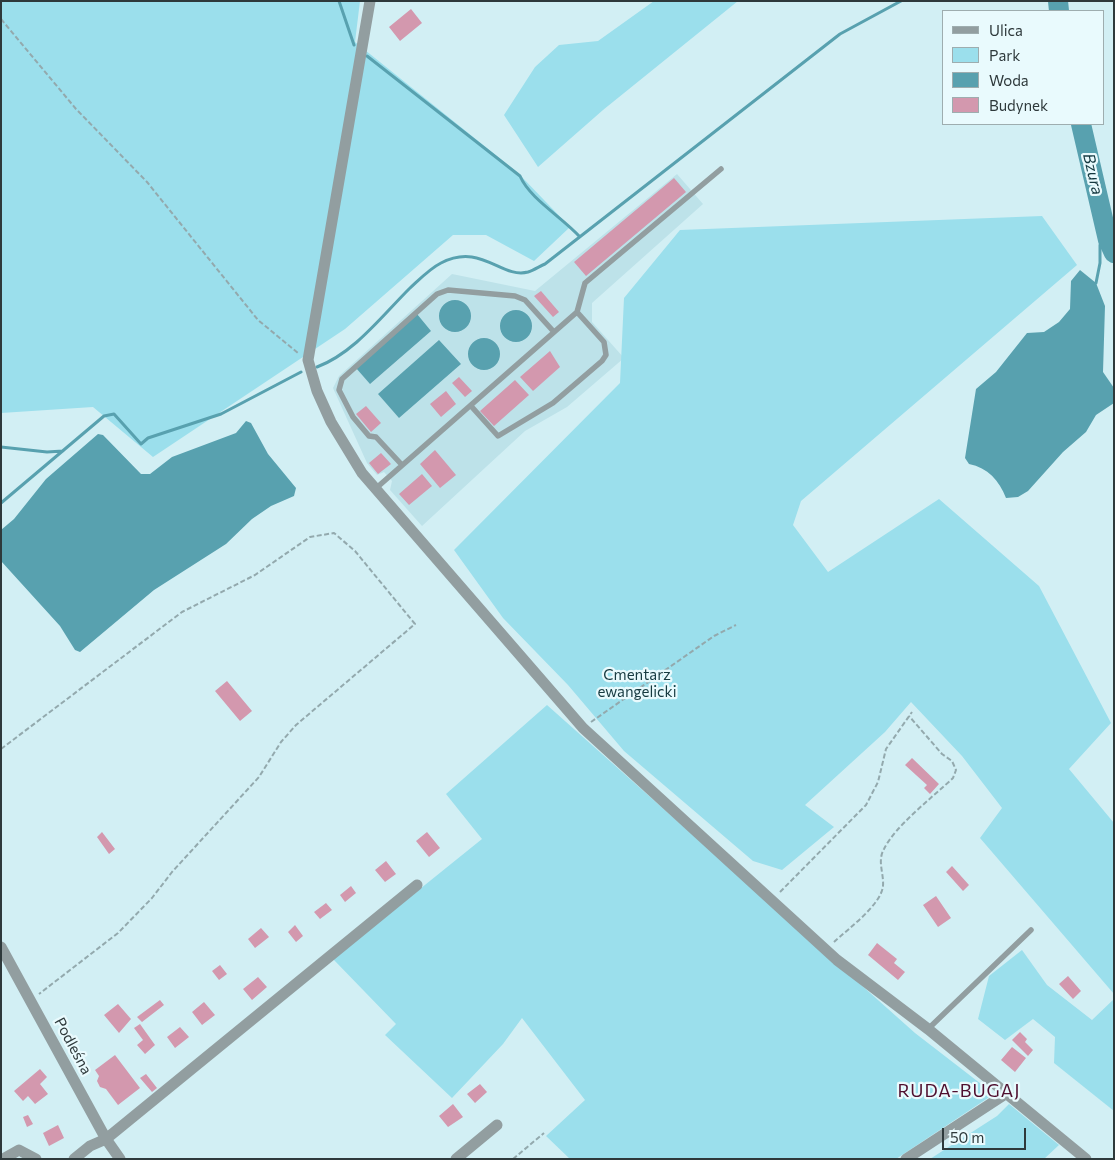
<!DOCTYPE html>
<meta charset="utf-8">
<style>
body{margin:0}
#map{position:relative;width:1115px;height:1160px;overflow:hidden;background:#d2eff4;font-family:Commissioner,sans-serif}
canvas{display:block}
.frame{position:absolute;inset:0;border:2px solid #2e393b;pointer-events:none}
.legend{position:absolute;left:942px;top:10px;width:162px;height:115px;box-sizing:border-box;background:#e9fafd;border:1px solid #9eadaf;margin:0;padding:6px 9px;list-style:none;font-size:15px;color:#2e393b}
.legend li{display:flex;align-items:center;gap:10px;height:25px}
.legend b{width:25px;border:1px solid #9eadaf}
.scale{position:absolute;left:942px;top:1128px;width:84px;height:22px;box-sizing:border-box;border:2px solid #2e393b;border-top:0;padding-left:6px;font-size:15px;line-height:18px;white-space:nowrap;color:#2e393b;-webkit-text-stroke:4px #e9fafd;paint-order:stroke}
</style>
<div id="map">
<canvas width="1115" height="1160"></canvas>
<div class="frame"></div>
<ul class="legend">
<li><b style="height:6px;background:#929ea0"></b>Ulica</li>
<li><b style="height:14px;background:#9bdfec"></b>Park</li>
<li><b style="height:14px;background:#58a1af"></b>Woda</li>
<li><b style="height:14px;background:#d398ae"></b>Budynek</li>
</ul>
<div class="scale">50 m</div>
</div>
<script>
const context = document.querySelector('canvas').getContext('2d');
context.lineJoin = 'round';
function paint(path, color) { context.fillStyle = color; context.fill(path, 'evenodd'); }
function trace(path, color, width, dash) { context.strokeStyle = color; context.lineWidth = width; context.lineCap = dash ? 'butt' : 'round'; context.setLineDash(dash || []); context.stroke(path); }
function write(font, color, halo, rows, align = 'center') {
  context.font = font + ' Commissioner,sans-serif'; context.lineWidth = 4.5; context.setLineDash([]); context.textBaseline = 'middle'; context.strokeStyle = halo; context.fillStyle = color; for (const [text, x, y, turn = 0] of rows) {
    context.save(); context.translate(x, y); context.rotate((+turn || 0) * Math.PI / 180); context.textAlign = isNaN(turn) ? turn : align; if (halo) context.strokeText(text, 0, 0); context.fillText(text, 0, 0); context.restore();
  }
}
paint(new Path2D(`
 M677,174L703,204L592,303V322L624,358L567,407L525,431L422,526L390,490L392,481L384,472L377,475L367,463L333,388L339,376L452,274L535,291Z`), '#bde2e9');
paint(new Path2D(`
 M1,1H360L355,42L518,173L570,227L534,261L486,235H453L345,329L153,457L93,407L1,413Z
 M654,1H738L603,110L538,167L504,115L535,67L559,45L598,41Z
 M1042,216L1077,265L801,501L793,525L828,572L939,499L1039,586L1111,723L1069,769L1114,823V994L980,838L1002,808L962,756L911,702L885,732L805,805L834,827L782,870L753,861L624,751L568,685L503,618L454,550L620,383L624,298L680,230Z
 M547,705L915,1033L994,1094L896,1159H570L546,1136L585,1100L522,1018L503,1044L452,1098L385,1035L396,1024L333,959L482,839L446,794Z
 M1022,950L1047,985L1092,1020L1114,999V1111L1054,1063L1055,1037L1033,1019L1005,1040L978,1019L989,976Z
 M1009,1104L1059,1145L1044,1159H930L997,1116Z`), '#9bdfec');
paint(new Path2D(`
 M1080,270L1096,283L1105,306L1103,372L1114,388V403L1096,415L1086,432L1063,452L1028,491L1018,497L1006,498C999,480 988,468 969,464L965,458L976,389L996,372L1027,333L1044,332L1059,322L1070,309L1071,281Z
 M439 316a16 16 0 1 1 32 0a16 16 0 1 1-32 0Z
 M500 326a16 16 0 1 1 32 0a16 16 0 1 1-32 0Z
 M417,314L431,331L370,384L356,368Z
 M468 354a16 16 0 1 1 32 0a16 16 0 1 1-32 0Z
 M439,340L461,364L399,418L378,394Z
 M246,421L251,423L268,454L296,488L294,496L271,506L252,519L226,544L154,590L80,652L75,650L60,626L1,561V530L14,519L46,479L98,434L103,435L141,474H150L172,457L236,433Z`), '#58a1af');
trace(new Path2D(`
 M339,1L354,45
 M367,56L520,176C530,199 562,217 580,237
 M1096,283L1100,263V245L1108,240
 M317,367C354,353 381,317 409,289C419,280 429,269 441,263C481,242 501,279 528,272C534,270 540,266 545,264L840,34L901,1
 M1,447L47,452L63,451
 M1,503L104,416L114,414L141,444L148,438L221,414L301,372`), '#58a1af', 3);
trace(new Path2D(`
 M1058,1L1059,11
 M1081,124L1108,240L1114,253`), '#58a1af', 20);
paint(new Path2D(`
 M411,9L422,23L400,41L389,27Z
 M674,178L686,192L586,276L574,262Z
 M541,291L559,312L553,317L534,296Z
 M550,351L560,367L533,391L520,377Z
 M459,377L472,391L465,397L452,383Z
 M515,380L529,395L494,426L480,411Z
 M446,391L456,404L441,417L430,404Z
 M366,406L381,423L371,432L356,414Z
 M435,450L456,475L440,488L420,464Z
 M381,453L391,464L378,474L369,463Z
 M422,474L432,486L409,505L399,494Z
 M227,681L252,711L240,721L215,691Z
 M912,758L939,784L930,794L924,788L927,785L905,765Z
 M102,832L115,849L109,854L97,837Z
 M427,832L440,848L429,857L416,841Z
 M386,861L396,874L385,882L375,870Z
 M952,866L969,885L963,891L946,872Z
 M351,886L356,893L345,902L340,895Z
 M936,896L951,918L938,927L923,905Z
 M326,903L332,910L320,919L314,912Z
 M295,925L303,936L296,942L288,932Z
 M261,928L269,937L255,948L248,939Z
 M877,943L897,959L894,963L905,972L898,980L868,955Z
 M220,965L227,974L219,980L212,971Z
 M1068,976L1081,991L1073,999L1059,984Z
 M258,977L267,987L252,1000L243,989Z
 M160,1000L164,1005L142,1022L137,1017Z
 M204,1002L215,1015L202,1025L192,1012Z
 M118,1004L131,1019L119,1033L104,1015Z
 M140,1024L155,1045L145,1054L137,1045L143,1040L134,1028Z
 M180,1027L189,1037L175,1048L167,1037Z
 M1020,1032L1027,1039L1025,1042L1033,1050L1028,1056L1012,1040Z
 M1012,1047L1026,1058L1015,1072L1001,1060Z
 M115,1055L140,1088L118,1105L106,1089L100,1087L97,1081L99,1076L95,1070Z
 M40,1069L47,1077L40,1084L48,1094L35,1104L28,1096L23,1101L14,1091Z
 M146,1074L157,1088L152,1092L140,1078Z
 M480,1084L487,1092L475,1103L467,1094Z
 M453,1104L463,1117L448,1127L439,1116Z
 M28,1115L33,1124L27,1127L23,1117Z
 M58,1125L64,1138L49,1146L43,1133Z`), '#d398ae');
trace(new Path2D(`
 M1,19L76,109L147,182L258,320L298,353
 M591,722L714,636L736,625
 M1,749L182,612L255,575L310,537L334,533L355,551L415,624L296,725L281,742L259,777L172,872L152,898L118,933L39,994
 M780,892L866,805L878,782L886,749L912,712
 M834,942C848,929 881,905 883,886C884,873 877,861 884,849C895,826 934,796 953,778L956,770L952,761L942,754L909,716
 M513,1159L544,1133`), '#93a9ad', 2, [5, 2.5]);
trace(new Path2D(`
 M471,406L498,436L553,403L602,361L606,355L604,342L577,312
 M402,465L376,437L369,436L353,417L339,390L342,379L437,294L448,290L515,296L525,300L554,332
 M374,490L577,312L585,283L721,169
 M928,1029L1031,930`), '#929ea0', 5.5);
trace(new Path2D(`
 M370,1L308,360L317,391L331,422L362,473L583,728L837,960L928,1029L1086,1159
 M1,947L106,1139L120,1159
 M3,1159L19,1150L36,1159
 M74,1159L90,1146L106,1139L417,885
 M456,1159L497,1125
 M906,1159L1007,1093`), '#929ea0', 11);
write('15px', '#163a40', '#e9fafd', [
 ["Cmentarz",637,675],
 ["ewangelicki",637,692]
]);
write('15px', '#2e393b', '#e9fafd', [
 ["Podleśna",73,1046,62]
]);
write('italic 16px', '#153940', '#e9fafd', [
 ["Bzura",1093,174,77]
]);
context.letterSpacing = '1px';
write('18px', '#4f0f2f', '#e9fafd', [
 ["RUDA-BUGAJ",959,1091]
]);
context.letterSpacing = '0px';
</script>
